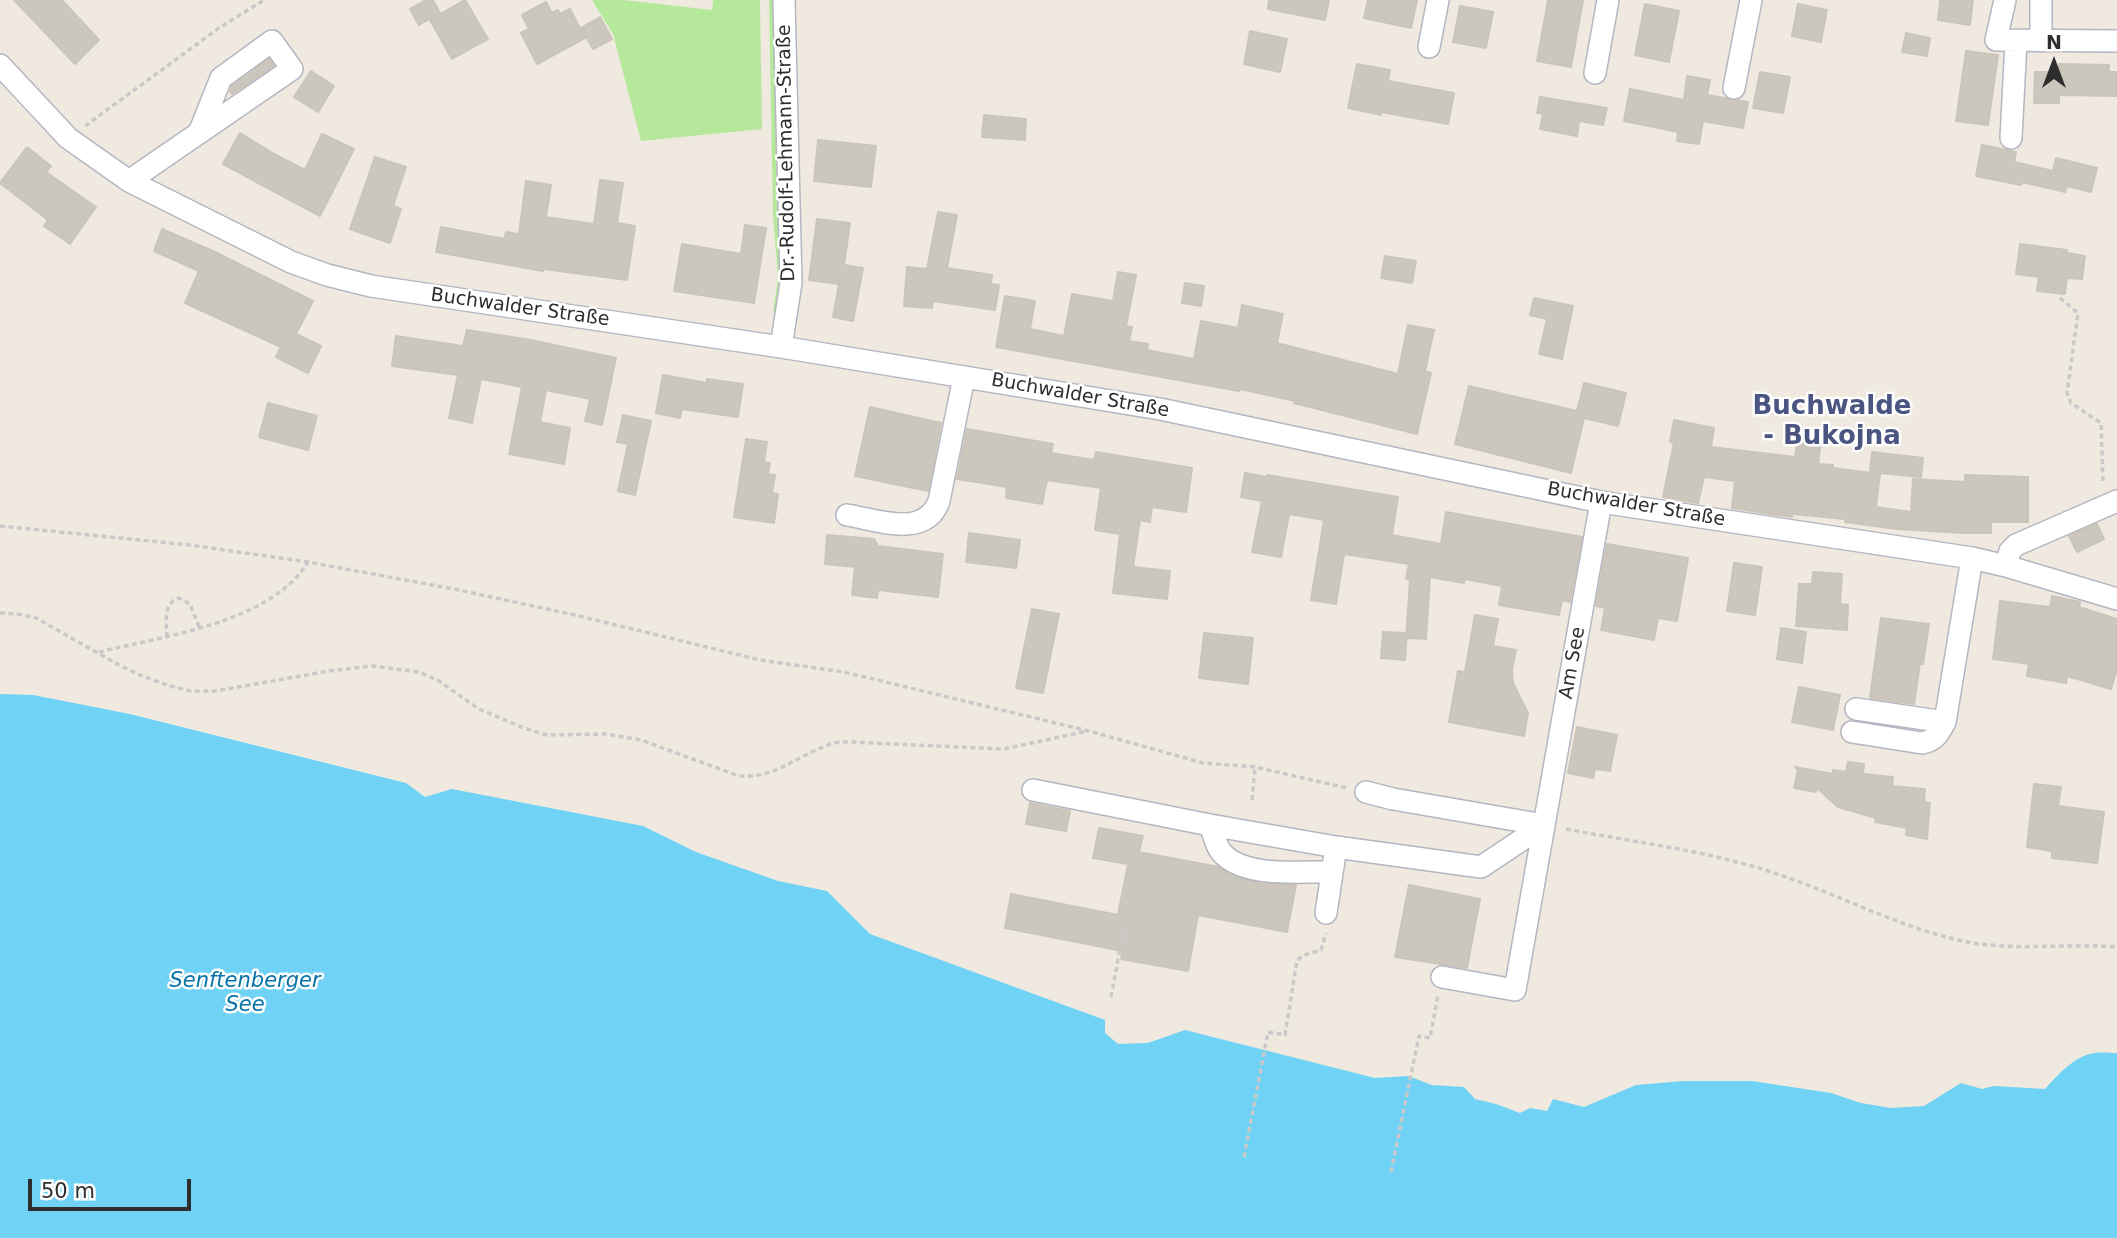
<!DOCTYPE html>
<meta charset="utf-8">
<style>
body{margin:0}
#map{position:relative;width:2117px;height:1238px;overflow:hidden;background:#efe9e0;font-family:"DejaVu Sans",sans-serif}
canvas{display:block}
.north{position:absolute;left:2019px;top:28px;width:70px;height:70px;-webkit-text-stroke:5px #fff;paint-order:stroke;rotate:0deg;font-size:19px;font-weight:700;line-height:28px;text-align:center;color:#2e2e2e}
.north::after{content:'';display:block;margin:auto;width:24px;height:32px;background:#2e2e2e;clip-path:polygon(50% 0,100% 100%,50% 72%,0 100%)}
.scale{position:absolute;left:28px;top:1179px;width:163px;height:32px;box-sizing:border-box;border:4px solid #2e2e2e;border-top:0;padding-left:9px;font-size:21px;line-height:24px;white-space:nowrap;color:#2e2e2e;-webkit-text-stroke:5px #fff;paint-order:stroke}
</style>
<div id="map">
<canvas width="2117" height="1238"></canvas>
<div class="north">N</div>
<div class="scale">50 m</div>
</div>
<script>
const context = document.querySelector('canvas').getContext('2d');
context.lineJoin = 'round';
function paint(path, color) { context.fillStyle = color; context.fill(path, 'evenodd'); }
function trace(path, color, width, dash) { context.strokeStyle = color; context.lineWidth = width; context.lineCap = dash ? 'butt' : 'round'; context.setLineDash(dash || []); context.stroke(path); }
function write(font, color, halo, rows, align = 'center') {
  context.font = font + ' "DejaVu Sans",sans-serif'; context.lineWidth = 5; context.setLineDash([]); context.textBaseline = 'middle'; context.strokeStyle = halo; context.fillStyle = color; for (const [text, x, y, turn = 0] of rows) {
    context.save(); context.translate(x, y); context.rotate((+turn || 0) * Math.PI / 180); context.textAlign = isNaN(turn) ? turn : align; if (halo) context.strokeText(text, 0, 0); context.fillText(text, 0, 0); context.restore();
  }
}
paint(new Path2D(`
 M592,0H623L712,10L713,0H760L762,129L641,141L613,34Z
 M769,0H776L785,246L780,313L773,312L778,278L773,214Z`), '#b6e89b');
paint(new Path2D(`
 M0,694L33,695L130,714L406,783L425,797L452,789L643,826L696,852L778,881L827,891L870,934L1105,1020V1033L1118,1044L1148,1043L1185,1030L1375,1078L1408,1076L1432,1085L1464,1087L1475,1099L1496,1104L1520,1113L1530,1108L1547,1111L1553,1099L1584,1107L1636,1085L1683,1081H1752L1831,1093L1861,1103L1891,1108L1924,1106L1961,1083L1982,1089L1994,1086L2045,1089C2059,1074 2073,1057 2094,1053C2101,1052 2110,1053 2117,1053V1238H0Z`), '#70d3f5');
const building = new Path2D(`
 M14,0H62L99,40L75,64Z
 M426,0H433L440,13L419,25L410,9Z
 M465,0L488,39L452,59L430,20Z
 M1269,0H1329L1325,20L1268,9Z
 M1368,0H1417L1411,28L1364,18Z
 M1548,0H1583L1571,67L1537,61Z
 M1940,0H1973L1970,25L1938,20Z
 M546,2L552,13L558,10L560,14L570,9L585,38L537,64L521,33L529,29L522,15Z
 M1645,4L1679,11L1669,62L1635,55Z
 M1798,4L1827,10L1821,42L1792,36Z
 M1460,6L1493,12L1486,48L1453,42Z
 M600,17L612,39L593,49L581,28Z
 M1250,31L1287,39L1280,72L1244,64Z
 M1906,33L1930,38L1927,56L1902,52Z
 M1966,51L1998,55L1988,125L1956,121Z
 M269,59L274,66L232,94L230,91L232,86Z
 M1357,64L1390,70L1388,81L1454,93L1448,124L1381,112V115L1348,108Z
 M2059,64L2109,65V72H2117V96L2059,95V103H2034L2035,72H2059Z
 M311,71L334,86L318,112L294,97Z
 M1760,72L1790,77L1783,113L1753,108Z
 M1687,76L1710,80L1707,95L1748,102L1743,128L1703,121L1699,144L1677,141L1678,132L1624,121L1630,89L1684,100Z
 M1540,97L1607,108L1603,125L1579,121L1577,136L1540,129L1543,114L1537,113Z
 M984,115L1026,119L1025,140L982,137Z
 M240,133L274,154L305,170L322,134L354,149L320,216L223,164Z
 M818,140L876,146L871,187L814,181Z
 M1982,145L2016,152L2014,162L2053,171L2056,158L2097,168L2091,192L2067,186L2065,192L2022,182L2021,185L1976,176Z
 M27,147L51,166L46,172L96,207L70,244L44,226L48,220L0,183Z
 M375,157L406,167L393,206L401,209L390,243L350,229Z
 M600,180L623,183L617,223L635,226L627,280L544,269L543,271L436,252L441,227L504,239L506,232L519,234L526,181L551,185L546,217L594,224Z
 M938,212L957,215L947,268L992,275L991,284L999,285L995,310L933,301L932,308L904,306L907,267L927,269Z
 M817,219L850,223L844,265L863,268L853,321L833,317L839,284L809,280Z
 M745,225L766,228L754,303L674,291L682,244L741,254Z
 M162,229L215,252L313,301L296,334L321,346L308,373L276,357L281,347L185,303L199,271L154,251Z
 M2020,244L2067,250V253L2085,256L2082,279L2067,278L2065,294L2037,291L2039,277L2016,274Z
 M1385,256L1416,261L1412,283L1381,278Z
 M1118,272L1136,275L1126,326L1132,327L1129,341L1148,344L1147,350L1194,359L1201,321L1238,328L1242,305L1283,314L1277,343L1398,374L1408,325L1434,330L1425,371L1431,373L1417,434L1294,403L1295,401L1240,389L1239,391L996,347L1005,296L1035,301L1030,329L1064,336L1072,294L1113,301Z
 M1185,283L1204,286L1201,306L1182,303Z
 M1534,298L1573,306L1562,359L1539,354L1547,319L1530,315Z
 M467,330L531,340L616,358L602,425L585,421L590,399L546,390L540,422L570,428L564,464L509,454L522,387L481,379L472,423L449,418L458,375L392,366L396,336L463,346Z
 M663,375L707,383V379L743,384L738,417L682,409L680,418L656,413Z
 M1584,383L1626,393L1618,426L1584,418L1571,473L1455,444L1469,386L1577,411Z
 M268,403L317,416L308,450L259,437Z
 M870,407L941,423L928,491L855,476Z
 M623,415L651,421L635,495L618,491L628,444L617,442Z
 M1674,420L1714,428L1711,447L1795,457L1798,438L1821,441L1818,464L1833,465V468L1880,474L1876,507L1911,512L1913,479L1965,482V475L2028,477V522H1991V533H1963L1897,529L1845,522V519L1792,514V517L1771,514L1732,508L1735,481L1704,477L1698,503L1663,497L1674,443L1670,442Z
 M967,429L1053,444L1051,453L1094,460L1096,452L1192,468L1186,512L1152,507L1150,522L1140,520L1133,567L1170,571L1167,599L1113,593L1120,534L1095,530L1101,488L1047,480L1042,504L1006,498L1007,487L957,479Z
 M746,439L767,442L764,462L770,463L768,474L775,475L772,493L778,494L774,523L734,517Z
 M1872,452L1923,458L1921,477L1870,472Z
 M1245,473L1266,477L1267,475L1398,497L1392,535L1441,544L1446,512L1582,537L1570,602L1562,600L1559,615L1499,605L1502,586L1465,579L1464,583L1430,577L1426,639L1406,638L1410,580L1406,579L1409,564L1344,554L1336,604L1311,600L1324,520L1289,514L1281,557L1252,552L1262,501L1241,497Z
 M2097,524L2104,539L2077,552L2069,536Z
 M969,533L1020,540L1016,568L966,562Z
 M827,535L874,539L878,546L943,554L938,597L878,590L877,598L852,595L855,567L825,564Z
 M1607,544L1688,558L1677,621L1658,618L1654,640L1601,630L1605,608L1596,606Z
 M1734,563L1762,567L1755,615L1727,611Z
 M1813,572L1842,574L1840,604L1848,605L1847,630L1796,626L1799,584H1812Z
 M2052,596L2080,602L2079,607L2117,619V669L2111,689L2067,676L2066,683L2027,676L2029,664L1993,659L2000,601L2050,607Z
 M1032,609L1059,614L1043,693L1016,688Z
 M1475,615L1498,619L1493,646L1516,650L1512,669L1513,683L1528,713L1524,736L1449,722L1458,671L1465,672Z
 M1881,618L1929,624L1923,664H1920L1914,704L1870,698Z
 M1781,628L1806,632L1802,663L1777,659Z
 M1383,632L1407,633L1405,660L1381,658Z
 M1204,633L1253,638L1248,684L1199,678Z
 M1799,687L1840,695L1833,730L1792,722Z
 M1577,727L1617,735L1610,771L1595,769L1593,778L1568,773Z
 M1848,762L1864,764L1863,774L1893,777L1892,786L1925,789L1924,802L1930,803L1927,839L1906,835L1907,828L1875,822L1876,818L1838,807L1817,788L1816,792L1794,788L1798,770L1795,767L1833,774V770L1846,772Z
 M2034,784L2061,787L2058,806L2104,812L2097,863L2052,858V851L2027,847Z
 M1030,803L1070,811L1066,831L1026,824Z
 M1099,828L1143,836L1139,852L1219,867L1229,874L1258,883L1296,885L1287,932L1198,915L1188,971L1121,959L1123,951L1005,928L1011,894L1118,915L1128,864L1093,858Z
 M1409,885L1480,899L1467,968L1395,957Z`);
paint(building, '#cbc7be');
trace(building, '#cbc5b9', 2);
const minor = new Path2D(`
 M2005,0L1996,40L2117,41
 M2041,41V0
 M1429,47L1438,0
 M0,65L68,138L129,181L291,262L327,275L371,286L781,347L1160,409L1601,502L1972,558L2006,566L2117,599
 M1595,73L1608,0
 M1734,88L1751,0
 M2011,138L2016,41
 M129,181L292,69L272,41L221,78L199,133
 M781,347L791,283L784,0
 M847,515C878,520 925,539 939,501L964,377
 M2006,566L2010,551L2016,545L2117,501
 M1856,709L1945,722
 M1852,732L1922,743C1935,741 1939,733 1945,722L1972,558
 M1033,790L1210,825L1336,847L1481,867L1544,825
 M1366,792L1393,799L1544,825
 M1210,825C1214,835 1216,848 1224,855C1248,878 1301,871 1332,872
 M1326,913L1334,860
 M1442,977L1515,990L1601,502`);
trace(minor, '#b4b6c1', 24);
trace(new Path2D(`
 M85,126L219,28L264,0
 M2060,298L2078,313L2067,393L2071,403L2101,423L2103,483
 M0,526L190,545L308,562L454,589L575,615L760,660L844,672L1089,731L1203,763L1255,767L1347,788
 M0,613L18,614L36,618L119,665L142,676L170,686L191,691H216L329,671L372,666L419,672L439,681L479,709L524,728L547,735L606,734L641,740L739,776C774,779 797,756 828,745C834,742 842,742 850,742L1004,749L1087,731
 M167,637C167,623 162,603 179,598L190,604L200,629
 M99,652C163,636 271,623 308,562
 M1252,800L1255,767
 M1566,829C1633,842 1703,850 1768,871C1832,891 1893,925 1958,940C2009,952 2065,943 2117,947
 M1111,997L1124,927
 M1244,1157L1268,1032L1285,1035L1297,960L1304,955L1321,950L1326,933
 M1391,1172L1419,1036L1430,1038L1438,995`), '#c9c9c9', 3.5, [5, 3.5]);
trace(minor, '#fff', 21);
write('19px', '#2e2e2e', '#fff', [
 ["Dr.-Rudolf-Lehmann-Straße",787,153,-91],
 ["Buchwalder Straße",520,308,8],
 ["Buchwalder Straße",1080,396,10],
 ["Buchwalder Straße",1636,505,10],
 ["Am See",1573,663,-80]
]);
write('italic 21px', '#0772a8', '#fff', [
 ["Senftenberger",245,982],
 ["See",245,1006]
]);
write('bold 26px', '#4b5582', '#fff', [
 ["Buchwalde",1832,407],
 ["- Bukojna",1832,437]
]);
</script>
